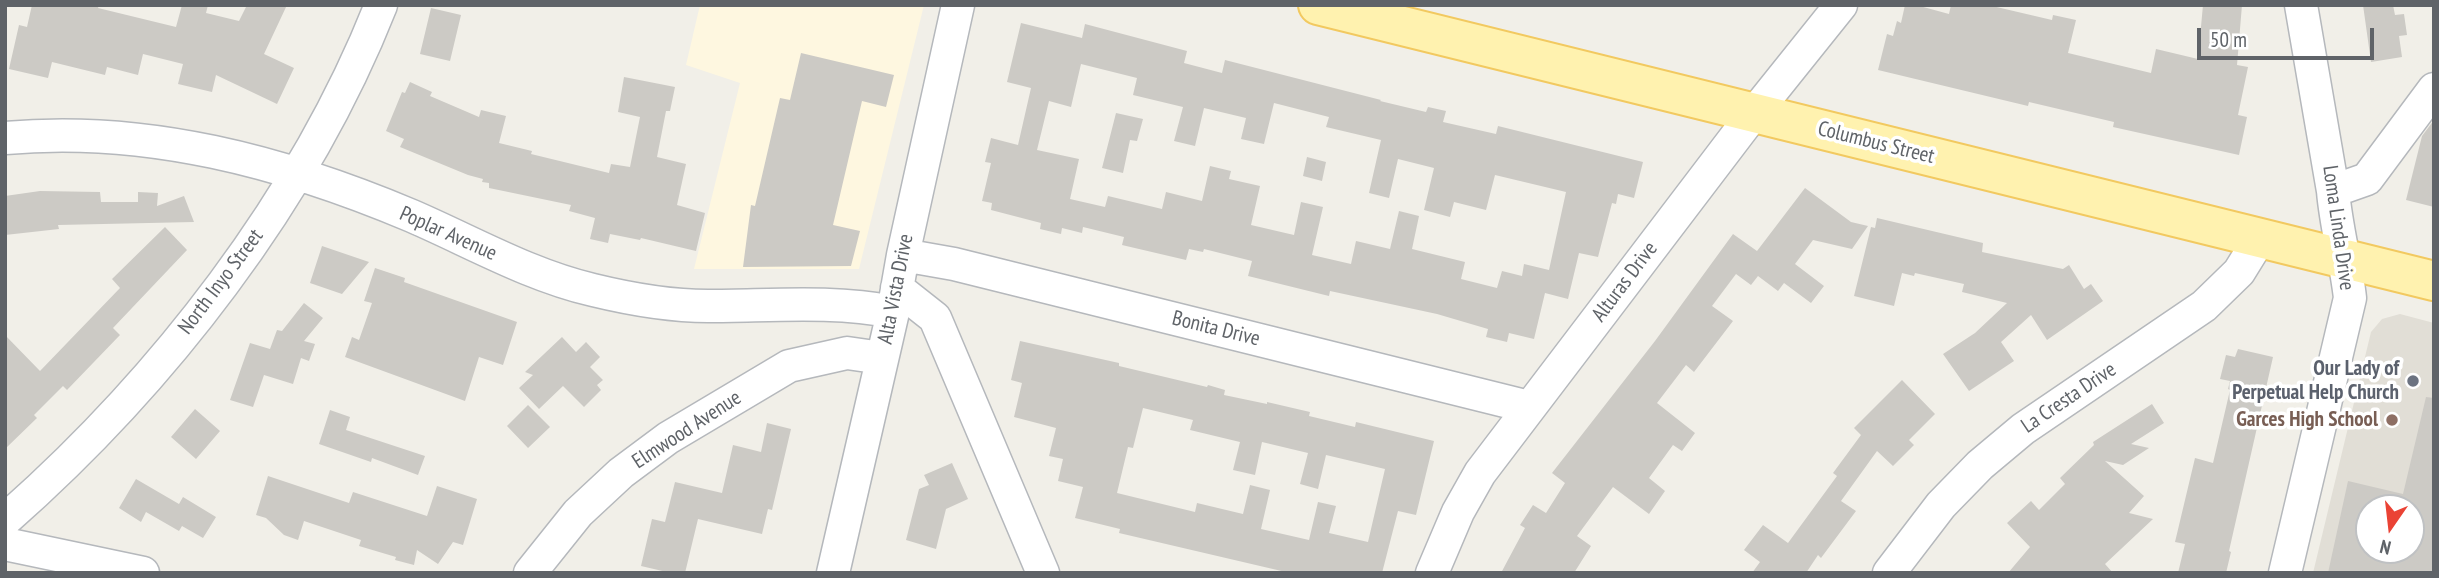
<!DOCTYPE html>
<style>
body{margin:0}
#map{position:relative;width:2439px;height:578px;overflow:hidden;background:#f1efe8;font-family:"PT Sans Narrow",sans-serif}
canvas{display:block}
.frame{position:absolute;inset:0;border:7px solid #5f6368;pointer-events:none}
.north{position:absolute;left:2355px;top:494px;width:70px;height:70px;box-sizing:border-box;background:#fff;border:2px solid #bfc1c3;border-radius:50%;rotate:194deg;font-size:19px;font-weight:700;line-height:28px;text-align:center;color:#5f6368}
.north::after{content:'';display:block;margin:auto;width:24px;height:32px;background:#ea4335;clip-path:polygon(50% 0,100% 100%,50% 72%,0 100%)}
.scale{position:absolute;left:2197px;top:28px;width:177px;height:32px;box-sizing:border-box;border:4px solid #5f6368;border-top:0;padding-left:9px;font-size:21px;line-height:24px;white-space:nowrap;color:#5f6368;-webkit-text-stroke:5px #fff;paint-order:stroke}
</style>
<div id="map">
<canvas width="2439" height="578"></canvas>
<div class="frame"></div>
<div class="north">N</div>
<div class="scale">50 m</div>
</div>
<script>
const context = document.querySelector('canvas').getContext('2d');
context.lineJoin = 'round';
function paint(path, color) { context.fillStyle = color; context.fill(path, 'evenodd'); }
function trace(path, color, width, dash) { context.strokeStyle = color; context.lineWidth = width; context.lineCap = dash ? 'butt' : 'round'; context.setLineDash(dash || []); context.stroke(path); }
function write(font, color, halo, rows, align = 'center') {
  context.font = font + ' "PT Sans Narrow",sans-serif'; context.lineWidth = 7; context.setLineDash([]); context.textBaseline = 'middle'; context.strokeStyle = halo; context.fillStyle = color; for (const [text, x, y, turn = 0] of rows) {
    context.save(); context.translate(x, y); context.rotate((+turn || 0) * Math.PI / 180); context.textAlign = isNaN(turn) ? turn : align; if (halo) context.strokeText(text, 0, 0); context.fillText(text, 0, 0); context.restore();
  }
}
paint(new Path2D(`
 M700,5H924L859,269H694L740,83L686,65Z`), '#fef7e0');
paint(new Path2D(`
 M2400,314L2434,323V573H2313L2371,332L2382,319ZM2369,508H2411V550H2369Z`), '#e1ded6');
paint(new Path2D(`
 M32,5H99L98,8L176,27L182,5H208L206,13L239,21L247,5H287L264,54L294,68L277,104L216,75L212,92L178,84L183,64L143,54L138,75L107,67L105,75L52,62L48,78L9,69L19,25L27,27Z
 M1905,5H1916L1949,14L1951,5H1988L2052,20L2053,15L2076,20L2068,53L2151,73L2156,49L2198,59L2203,5H2242L2237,65L2248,67L2238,115L2247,117L2239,155L2113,127L2114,122L2029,102L2028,106L1878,70L1887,34L1893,36L1897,21L1901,23Z
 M2363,5H2393L2395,15L2404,14L2407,35L2399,36L2402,57L2371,62Z
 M431,8L461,15L450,61L420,54Z
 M1021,23L1082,38L1085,24L1187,51L1184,63L1222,73L1225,60L1381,100L1380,101L1426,112L1428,107L1446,111L1443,122L1496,134L1498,126L1643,162L1634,198L1618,194L1616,204L1612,203L1598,257L1579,253L1568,299L1545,293L1534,339L1509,333L1507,342L1486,337L1488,329L1437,314L1330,291L1329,296L1248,276L1252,261L1204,249L1203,252L1189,249L1186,260L1122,245L1124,237L1083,227L1082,233L1062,228L1061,234L1040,229L1041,223L991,210L992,203L982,201L991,163L985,162L991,138L1018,145L1031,88L1007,82ZM1081,64L1137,78L1133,95L1183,107L1174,141L1195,146L1204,108L1246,118L1241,139L1264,144L1274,103L1329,117L1326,127L1381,140L1369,193L1389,198L1398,159L1434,168L1424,210L1450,217L1454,202L1486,210L1495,175L1566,192L1549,270L1524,264L1522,276L1502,271L1497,288L1461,279L1465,262L1412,249L1419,216L1399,211L1390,249L1356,241L1351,264L1312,255L1323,207L1301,202L1294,235L1251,225L1260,186L1229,179L1231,171L1210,166L1202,201L1166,192L1162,209L1108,196L1105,207L1070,199L1079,159L1037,150L1049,101L1071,107Z
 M801,53L894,75L886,107L862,101L833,225L860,231L851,266L743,267L751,205L755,206L780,98L790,100Z
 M624,77L675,87L670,111H666L657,157L686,164L677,205L705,213L696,251L641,238L640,240L610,234L608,243L590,239L595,218L569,211L571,205L489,188V183L482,182L483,179L468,175L400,147L404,139L386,131L402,92L405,93L410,82L432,92L430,96L479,117L481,110L506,116L499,143L532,151L531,154L609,173L611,164L630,167L640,117L618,112Z
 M1116,113L1143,119L1137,141L1130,140L1123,173L1102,168Z
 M2434,120V207L2406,200L2422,136Z
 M1307,157L1326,162L1322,181L1303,176Z
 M1805,188L1851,222L1868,226L1852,249L1813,240L1795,264L1824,286L1811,303L1784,283L1778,291L1758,276L1751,285L1736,274L1712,306L1733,321L1694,372L1686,365L1657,403L1695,433L1682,451L1673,445L1649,478L1665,491L1649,514L1613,487L1577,536L1591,546L1574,573H1501L1525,528L1520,525L1533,505L1546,513L1565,483L1552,473L1655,341L1733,234L1757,251Z
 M40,191L100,192L101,202H138V192L158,193L157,206L184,196L194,222L58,225L59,229L5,235V196Z
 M1877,218L1983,243L1982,252L2063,269L2069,265L2084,289L2091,284L2103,301L2047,340L2031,315L2001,342L2014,361L1969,391L1943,354L1975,333L2007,303L1962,292L1964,284L1915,273L1914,276L1902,273L1894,306L1854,296L1871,227L1875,228Z
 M165,227L187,250L113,328L120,335L67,390L63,386L34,415L37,418L5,449V335L40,371L120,288L112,279Z
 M322,246L369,262L342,294L310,283Z
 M375,268L405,278L404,282L517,322L503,365L479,357L465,401L345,357L352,337L359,340L372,303L364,301Z
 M304,303L323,318L304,341L315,344L309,361L301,358L293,384L264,375L253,407L230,400L250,343L270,349L277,330L282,331Z
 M562,337L576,352L586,342L600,357L590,367L603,380L597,385L601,390L584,407L563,386L539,409L519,388L533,375L525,372Z
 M1020,341L1119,363V366L1207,387L1208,385L1225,390L1224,395L1267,404V402L1310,412L1309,416L1355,427L1356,422L1434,441L1416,515L1398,511L1382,573H1290L1119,533L1120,529L1075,518L1083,487L1058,481L1063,459L1049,456L1056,428L1014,417L1022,383L1011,380ZM1143,408L1193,420L1190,430L1240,442L1233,470L1255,475L1262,442L1308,453L1300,484L1318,489L1326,455L1385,469L1368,542L1329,533L1336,506L1318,502L1309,540L1261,529L1270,490L1250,485L1243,514L1197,503L1195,512L1117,493L1128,447L1133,448Z
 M2238,349L2273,357L2229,551L2231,552L2226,573H2178L2185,544L2175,542L2195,458L2213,463L2230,390L2228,389L2230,381L2220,379L2226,355L2235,357Z
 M1902,380L1935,414L1909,440L1914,445L1893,466L1877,451L1841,501L1856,511L1821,558L1818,555L1806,573H1752L1760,562L1744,550L1763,525L1788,543L1837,476L1833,473L1861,435L1854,428Z
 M2426,397L2434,398V573H2328L2348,481L2403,494ZM2369,508H2411V550H2369Z
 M2152,404L2164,423L2131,444L2149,448L2123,465L2105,461L2144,496L2129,513L2153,519L2105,564L2113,573H2008L2030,547L2007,523L2031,501L2039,510L2065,484L2060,478L2094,445L2093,442Z
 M528,405L550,427L528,448L507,426Z
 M195,409L220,431L196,459L171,437Z
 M330,410L350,417L346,430L425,456L418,475L372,458L371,462L319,444Z
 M767,423L791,429L772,510L768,509L762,534L698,519L685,573H671L641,566L652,519L665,522L675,482L722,493L733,445L761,452Z
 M952,463L968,499L946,509L936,549L906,540L919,489L929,485L924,475Z
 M268,476L349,503L353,492L427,516L437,486L477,499L463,545L453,542L438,564L417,550L414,565L395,560L396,557L359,546L361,540L304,521L298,540L284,535L266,518L256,515Z
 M136,479L179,504L183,497L216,517L203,538L182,526L179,531L146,512L141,522L119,508Z`), '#cccac5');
const minor = new Path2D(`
 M5,138C146,125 284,162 412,216C472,242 529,275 593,290C630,299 670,306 708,306C770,306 833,300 893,312
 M2333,191L2367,179L2434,89
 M903,255L954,264L1529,407
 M897,288L935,318L1043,573
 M5,520C162,382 304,200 381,5
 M5,544L143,573
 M530,573L578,513L621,473L668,438L789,366L847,353L882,358
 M833,573L893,312L903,255L958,5
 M1432,573L1458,512L1480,473L1744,126L1841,5
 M1889,573L1941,505L1980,465L2023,429L2204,306L2239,272L2260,238
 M2285,573L2350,298C2346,262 2336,227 2333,191L2301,5`);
const major = new Path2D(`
 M1318,5L2434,281`);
trace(minor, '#b5b8bc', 35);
trace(major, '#f2c960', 42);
trace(minor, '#fff', 32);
trace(major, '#fff2af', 38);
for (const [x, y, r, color] of [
 [2413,381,7,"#6b7280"],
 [2392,420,7,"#8d6e63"]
]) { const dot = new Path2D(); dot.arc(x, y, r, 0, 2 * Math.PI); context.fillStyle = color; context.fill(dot); trace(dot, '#fff', 2.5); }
write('21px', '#5f6368', '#fff', [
 ["Columbus Street",1876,143,14],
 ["Loma Linda Drive",2338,228,82],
 ["Poplar Avenue",448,234,24],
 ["North Inyo Street",221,282,-53],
 ["Alturas Drive",1625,282,-53],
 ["Alta Vista Drive",896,289,-79],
 ["Bonita Drive",1216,329,14],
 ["La Cresta Drive",2069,398,-34],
 ["Elmwood Avenue",687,430,-33]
]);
write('bold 21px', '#5b616d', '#fff', [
 ["Our Lady of",2399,369],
 ["Perpetual Help Church",2399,393]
], 'right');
write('bold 21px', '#785e54', '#fff', [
 ["Garces High School",2378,420]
], 'right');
</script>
